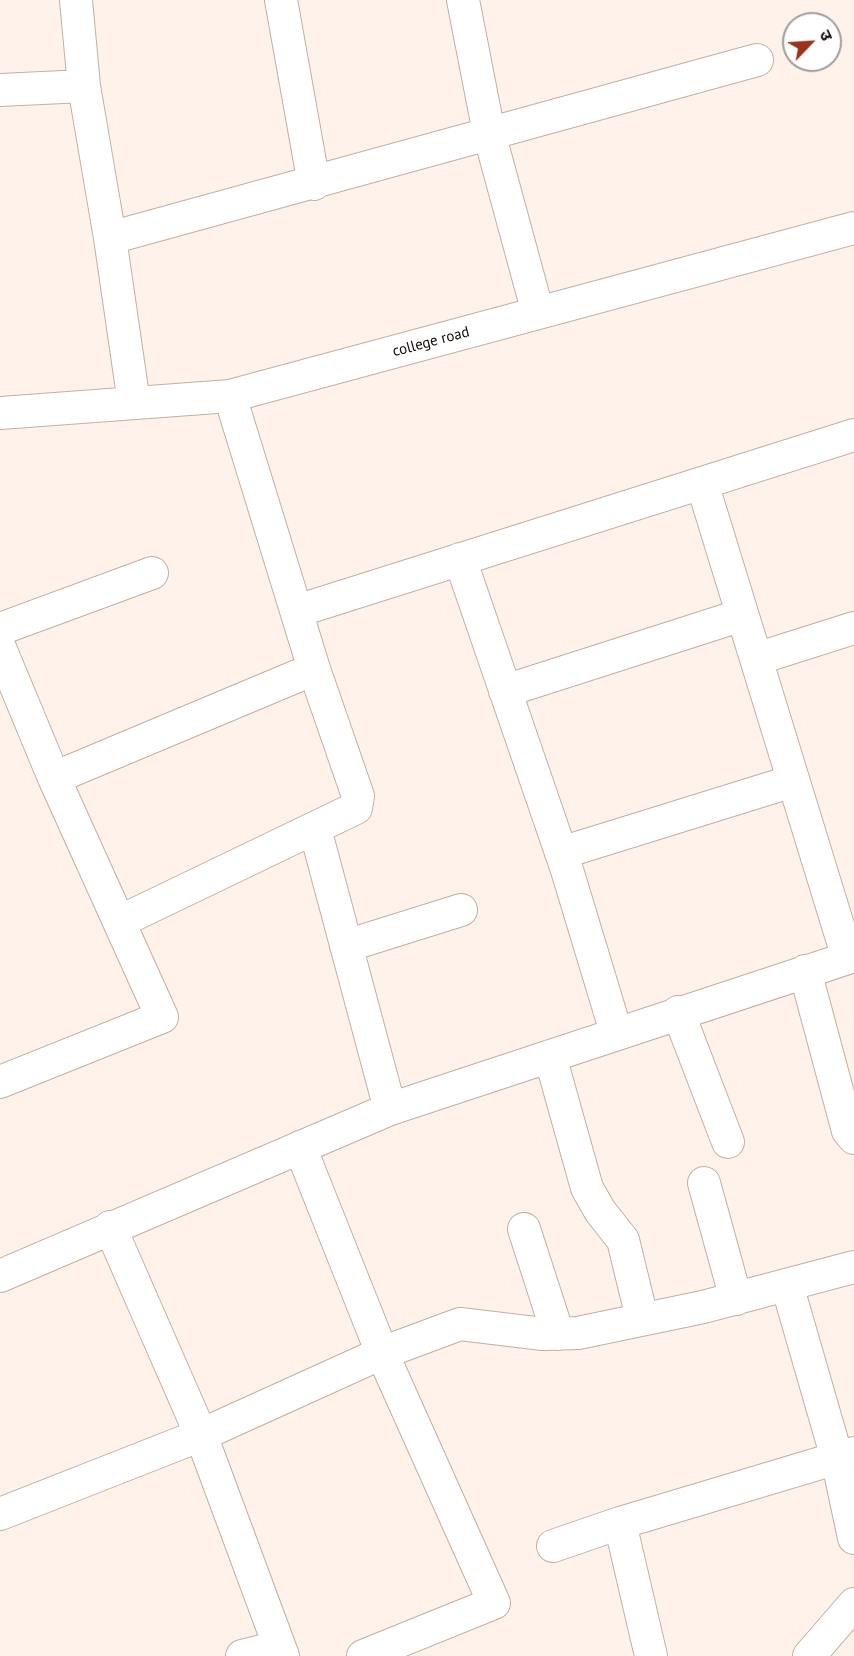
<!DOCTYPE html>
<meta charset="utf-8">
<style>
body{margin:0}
#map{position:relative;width:854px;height:1656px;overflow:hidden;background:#fff2ea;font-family:"PT Sans","Noto Sans Devanagari",sans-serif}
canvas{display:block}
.north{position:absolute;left:782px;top:12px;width:60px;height:60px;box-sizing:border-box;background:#fff;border:2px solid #a09d9c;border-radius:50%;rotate:65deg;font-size:16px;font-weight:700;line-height:24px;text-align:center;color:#110a07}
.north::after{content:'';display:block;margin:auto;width:21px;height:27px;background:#9b321c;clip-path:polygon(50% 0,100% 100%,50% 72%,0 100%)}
</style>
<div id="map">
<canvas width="854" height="1656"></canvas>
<div class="north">उ</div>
</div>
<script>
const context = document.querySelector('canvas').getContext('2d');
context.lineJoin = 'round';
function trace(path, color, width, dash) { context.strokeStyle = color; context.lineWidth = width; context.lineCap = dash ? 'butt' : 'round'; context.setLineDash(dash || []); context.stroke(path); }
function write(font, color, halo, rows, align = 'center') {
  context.font = font + ' "PT Sans",sans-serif'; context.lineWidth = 6; context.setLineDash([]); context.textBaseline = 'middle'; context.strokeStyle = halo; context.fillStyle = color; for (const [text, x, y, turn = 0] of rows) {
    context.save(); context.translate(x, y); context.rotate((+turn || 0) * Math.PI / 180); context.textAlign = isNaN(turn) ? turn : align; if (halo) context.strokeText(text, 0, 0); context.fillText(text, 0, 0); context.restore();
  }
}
const minor = new Path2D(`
 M76,0L84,86L110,238L134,403
 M281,0L314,184
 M463,0L489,133L538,313
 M0,90L84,86
 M110,238L757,60
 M0,413L230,396L854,228
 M702,483L848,958
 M460,559L567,870L616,1032
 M297,611L854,435
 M0,629L152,573
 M0,648L54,778L162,1017L0,1082
 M756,659L854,628
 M505,691L742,615
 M54,778L314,669
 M315,829L390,1109
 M561,853L793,781
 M121,921L356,808L358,796L314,669L230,396
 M346,946L461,910
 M805,971L848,1131L854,1138
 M678,1012L728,1142
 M550,1056L587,1188L600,1211L623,1240L642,1318
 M300,1147L382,1353L494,1603L363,1656
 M704,1183L736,1299
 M110,1227L201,1435L283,1656
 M524,1229L558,1334
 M0,1276L390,1109L854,956
 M787,1285L837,1458L854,1538
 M0,1514L201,1435L382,1353L460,1324L543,1334L578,1333L703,1307L854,1267
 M620,1523L651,1656
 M553,1546L620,1523L854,1453
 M242,1656L278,1647
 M809,1656L854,1604`);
trace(minor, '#c3afa3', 34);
trace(minor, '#fff', 32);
write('15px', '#110a07', '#fff', [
 ["college road",431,342,-15]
]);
</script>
